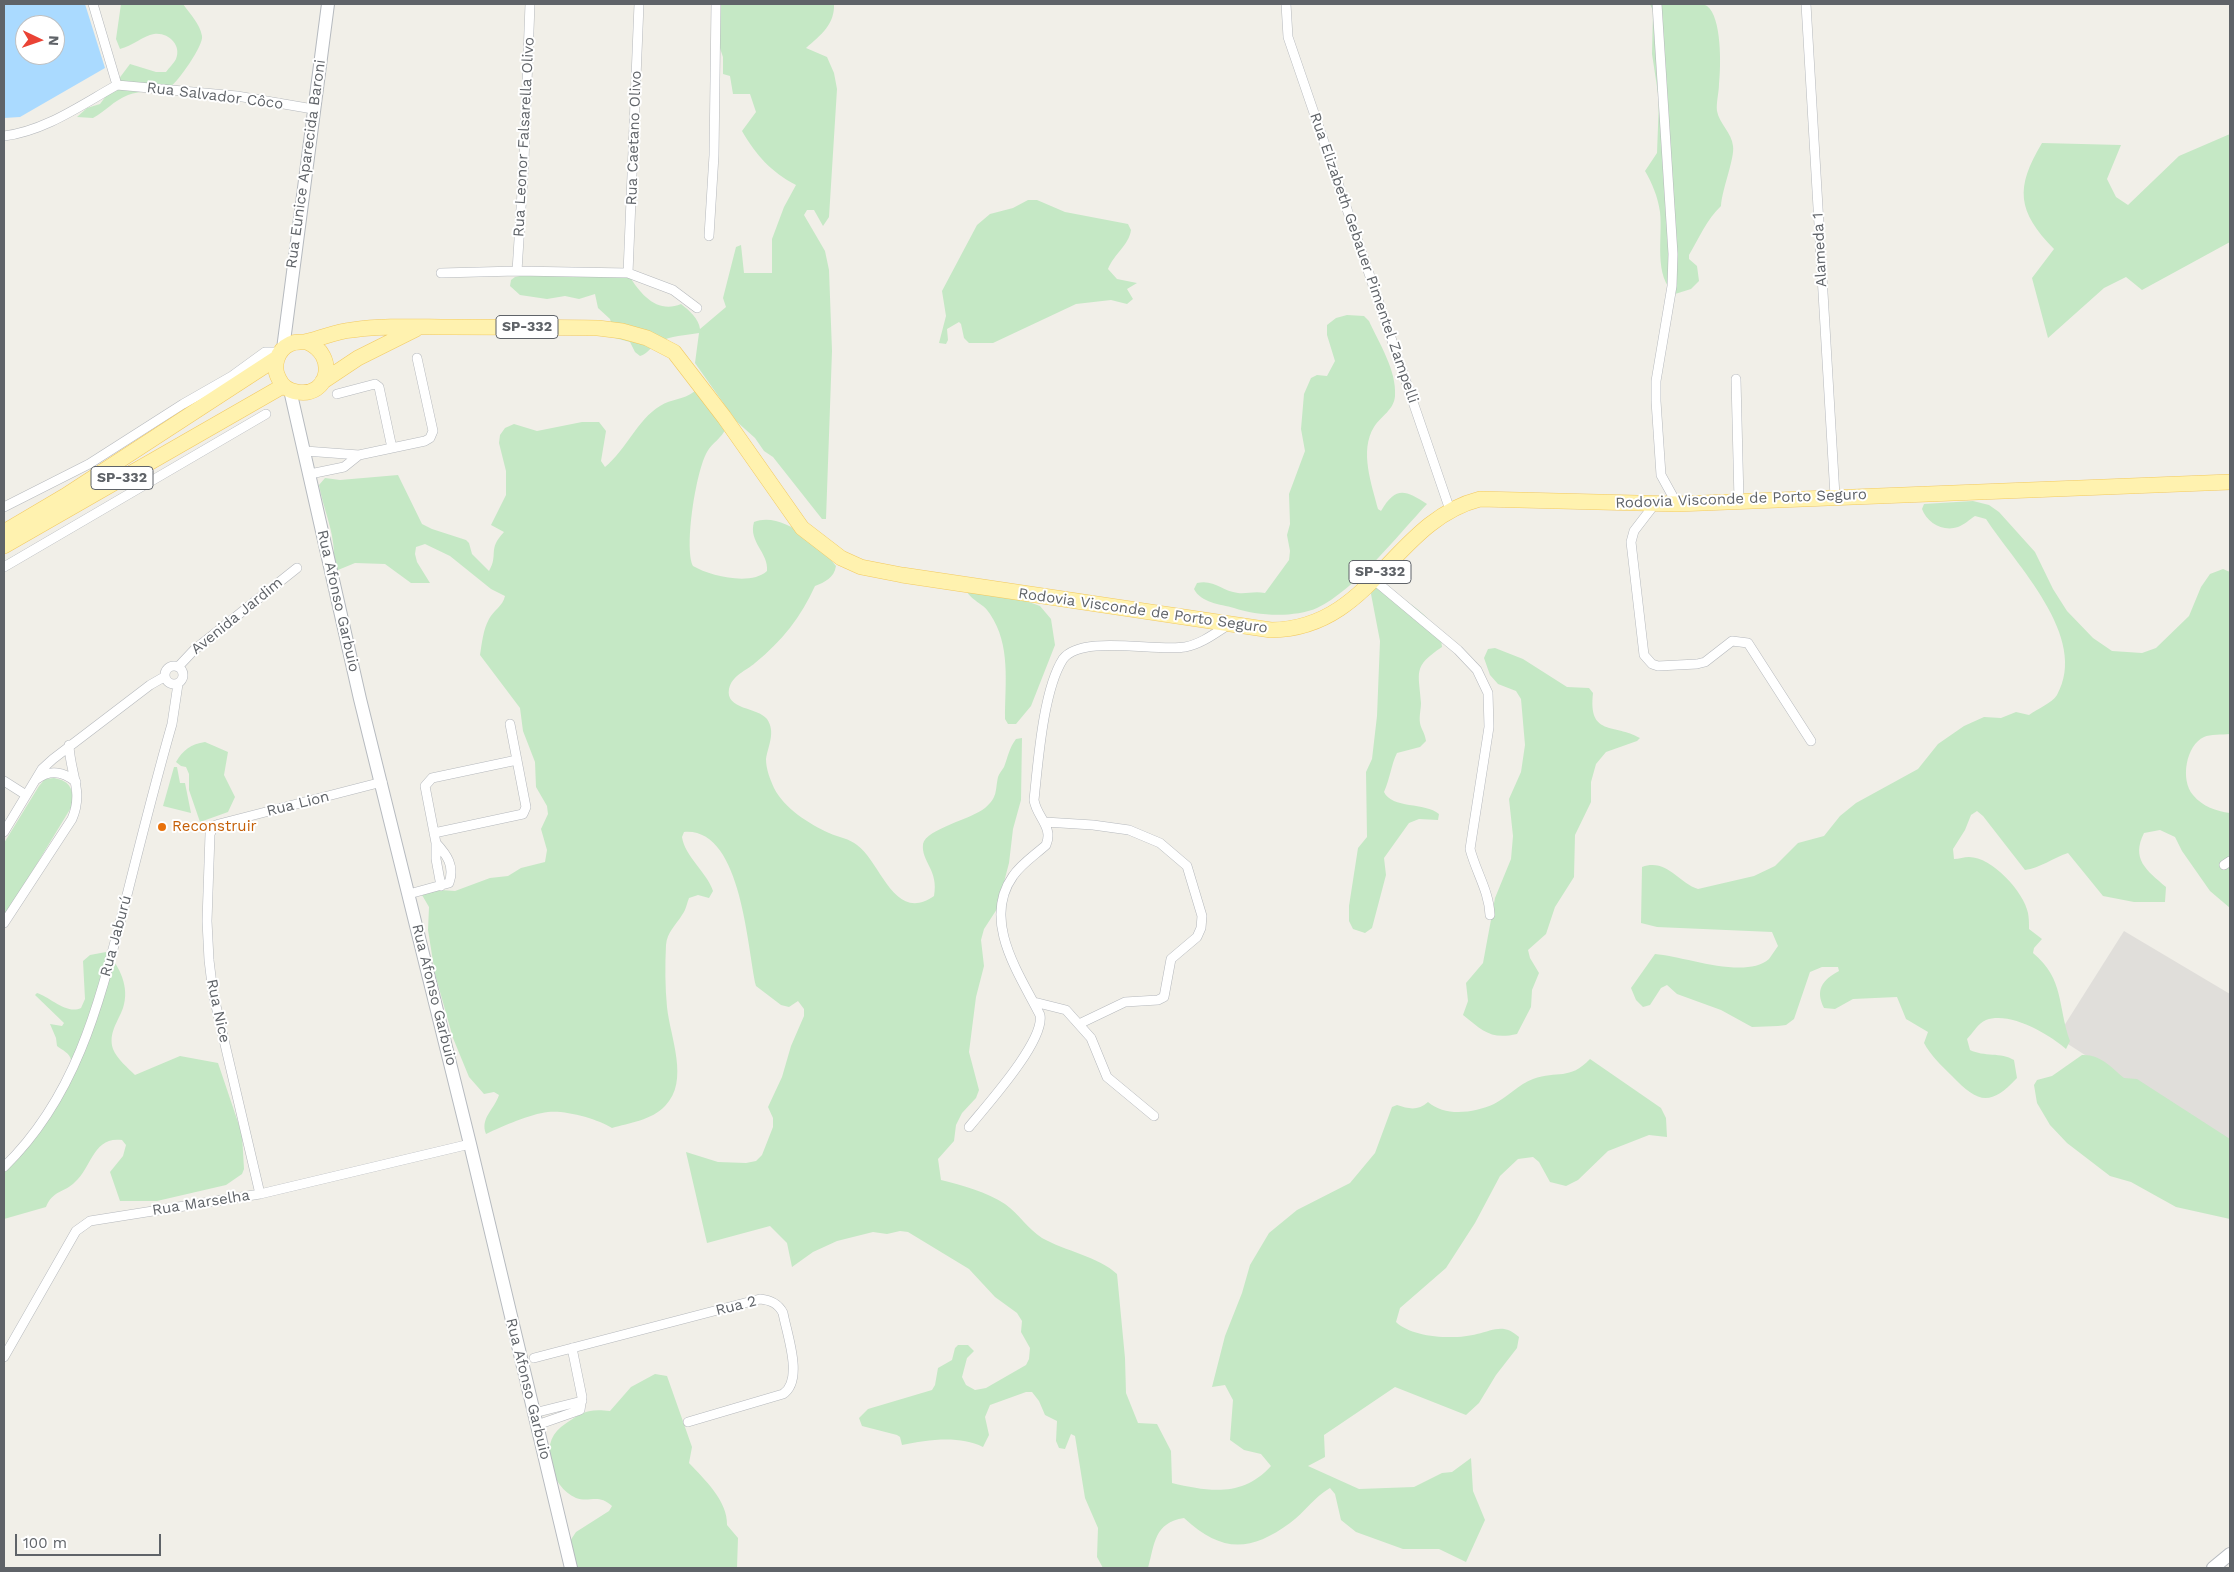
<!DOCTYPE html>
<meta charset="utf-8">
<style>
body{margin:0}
#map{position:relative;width:2234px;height:1572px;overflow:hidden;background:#f1efe8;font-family:"Work Sans",sans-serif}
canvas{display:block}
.frame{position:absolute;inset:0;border:5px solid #5f6368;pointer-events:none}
.north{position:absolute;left:15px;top:15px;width:50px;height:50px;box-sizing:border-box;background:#fff;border:1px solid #bfc1c3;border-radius:50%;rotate:93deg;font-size:14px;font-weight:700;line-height:20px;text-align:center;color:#5f6368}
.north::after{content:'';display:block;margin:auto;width:18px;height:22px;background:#ea4335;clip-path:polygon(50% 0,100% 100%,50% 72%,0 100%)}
.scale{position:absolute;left:15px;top:1534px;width:146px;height:22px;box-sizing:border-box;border:2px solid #5f6368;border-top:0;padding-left:6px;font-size:15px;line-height:18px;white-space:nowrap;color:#5f6368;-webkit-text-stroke:4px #fff;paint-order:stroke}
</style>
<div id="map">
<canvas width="2234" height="1572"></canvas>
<div class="frame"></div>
<div class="north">N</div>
<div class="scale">100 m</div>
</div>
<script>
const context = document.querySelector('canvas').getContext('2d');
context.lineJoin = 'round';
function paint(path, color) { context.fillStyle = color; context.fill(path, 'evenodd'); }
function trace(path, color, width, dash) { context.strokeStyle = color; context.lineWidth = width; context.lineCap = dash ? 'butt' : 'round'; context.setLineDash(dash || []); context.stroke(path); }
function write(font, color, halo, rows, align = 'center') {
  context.font = font + ' "Work Sans",sans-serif'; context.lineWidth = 4; context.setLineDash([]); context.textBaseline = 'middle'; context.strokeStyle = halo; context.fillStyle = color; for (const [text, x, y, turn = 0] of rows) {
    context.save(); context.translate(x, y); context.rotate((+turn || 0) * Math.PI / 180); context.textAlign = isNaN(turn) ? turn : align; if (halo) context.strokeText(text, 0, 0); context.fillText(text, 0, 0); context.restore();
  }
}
paint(new Path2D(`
 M2124,931L2230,994V1148L2057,1037Z`), '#e0deda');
paint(new Path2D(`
 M121,4H183C190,14 200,24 202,36C204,45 178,82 170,87C158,93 140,90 128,95C113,101 106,111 93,118L77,117L87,108L100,104L130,64L156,72H166C169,68 174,63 176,59C182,45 168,32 154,34C143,36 132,46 120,49L116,39Z
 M712,4H834C835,24 821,35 806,48L827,57L834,73L837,89L829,217L823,226L814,210H807L804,215L825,251L829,270L832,351L826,519H822L773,457L764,451L755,438L736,421L695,363L699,333C686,335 670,336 659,342C651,346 648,354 640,356L635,352L630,342L615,338L610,319L598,308L595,294L579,299L565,296L547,299L520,295L510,286L511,280L515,277L545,271L630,277C641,295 658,314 681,304C689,310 699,319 700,329L726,307L723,298L736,247L741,245L744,273H772V239L784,207L796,185C771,172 756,155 742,131L756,112L750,94H733L730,76L723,74V57L711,22Z
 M1650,4C1661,4 1701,2 1707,6C1722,17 1721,67 1719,84C1719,92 1716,103 1717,111C1719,123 1732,133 1733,146C1735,158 1722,189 1721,206C1707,219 1699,238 1689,255V259L1697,266L1699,281L1691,289L1675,294C1653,276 1663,238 1660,212C1658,197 1652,183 1645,171L1657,153L1659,100L1652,54L1653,11Z
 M2230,134V242L2142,290L2126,277L2104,288L2048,338L2032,278L2054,249C2017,211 2015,188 2042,143L2121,145L2107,179L2116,197L2128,205L2179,156Z
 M1028,200H1037L1065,212L1128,224L1131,230C1129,245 1114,254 1108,269L1117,279L1137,283L1127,289L1133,299L1127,304L1111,300L1076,304L993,343H969L964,338L961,324L959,322L947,329L948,340L946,344L939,343L946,316L942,291L977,225L990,214L1013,208Z
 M1347,315L1364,316L1369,321C1379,343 1397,371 1395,396C1394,410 1381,416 1374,427C1359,451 1372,485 1378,509L1381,511C1396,486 1405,490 1427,504C1398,535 1355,590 1317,608C1294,618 1257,616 1234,608C1220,604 1201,603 1194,589L1197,583C1214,579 1222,591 1238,593C1247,594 1254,591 1265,593L1289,560L1290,551L1287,535L1290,524L1289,494L1305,451L1301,429L1304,394L1311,378L1317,375L1327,376L1335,361L1327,335V325L1336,318Z
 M695,391L726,428C722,438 712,443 707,452C696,471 684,547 693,566C710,576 751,586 767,571C769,553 748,542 754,522C783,511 819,545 836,566C834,578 825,582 815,586C801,617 782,641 755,663C746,671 732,675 729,689C725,710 758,707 767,719C776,732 768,746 766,759C766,769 770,779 774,788C784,808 809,824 829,833C838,837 850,839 857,845C881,862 894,924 934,896C939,870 921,862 923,844C926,829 972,819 985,808C998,797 995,791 998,777C999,774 1002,770 1004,767C1008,757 1009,748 1016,739L1022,738L1021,800L1013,829L1009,863L997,909L984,929L981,940L984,966L976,997L969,1052L979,1090L976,1098L962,1113L956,1125L954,1141L938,1159L941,1180C962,1185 987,1192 1005,1204C1019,1214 1028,1229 1042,1238C1065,1251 1099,1257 1117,1274L1125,1358L1126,1393L1138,1423L1157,1424L1171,1451L1172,1483C1210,1492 1243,1497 1271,1466L1261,1454L1244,1450L1230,1440L1233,1400L1225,1385L1212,1387L1225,1336L1242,1293L1250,1265L1269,1233L1297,1210L1350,1183L1375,1153L1392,1107L1397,1105C1409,1109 1418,1111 1428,1102C1445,1117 1474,1113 1494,1104C1508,1097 1519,1084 1533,1079C1558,1070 1569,1081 1590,1059L1661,1108L1666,1118L1667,1137L1649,1135L1608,1151L1578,1180L1566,1186L1550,1182L1539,1162L1533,1157L1518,1159L1500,1176L1475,1223L1446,1268L1400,1308L1396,1322C1412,1338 1456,1340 1477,1334C1494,1330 1504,1323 1519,1337L1517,1348L1496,1375L1479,1403L1466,1415L1395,1387L1324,1435L1325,1457L1308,1466L1359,1489L1414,1487L1442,1473L1452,1472L1471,1458L1473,1491L1485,1520L1466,1562L1439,1549H1403L1356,1532L1341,1520L1335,1494L1330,1488C1314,1497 1305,1512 1290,1523C1249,1553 1221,1552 1184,1518C1154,1523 1155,1543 1148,1568H1103L1097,1557L1098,1528L1085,1498L1075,1436L1071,1434L1065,1449L1059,1448L1056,1441L1057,1421L1045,1415L1039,1401L1032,1392H1026L990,1405L985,1417L989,1435L983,1447C959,1435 927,1440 902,1445L900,1437L897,1435L862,1426L859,1418L868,1409L932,1390L935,1385L938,1368L952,1360L955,1348L958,1345H968L974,1351L967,1358L962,1377L966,1385L975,1390L986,1388L1026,1365L1029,1359L1030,1348L1021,1332L1022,1321L1017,1313L995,1297L969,1269L908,1232L900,1231L887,1234L873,1232L837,1241L813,1252L792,1267L787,1243L770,1226L707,1243L686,1152L718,1162L746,1163L756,1161L762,1155L773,1127V1118L768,1107L782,1077L791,1046L804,1016V1009L798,1001L789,1007L781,1005L756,986C747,948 742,827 684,832L682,837C685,857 706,871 713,891L709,898L698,895L689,898C687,903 686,910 682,915C676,925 667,932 666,945C665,965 665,987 667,1007C670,1037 690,1081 665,1106C652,1120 629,1123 612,1128C598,1119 566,1110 548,1112C530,1114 503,1126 486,1134C480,1118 494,1110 499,1095L494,1092L484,1094L469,1077L453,1038L435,974L428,930L429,907L422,895L426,889L455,891L490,878L508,876L521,868L545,862L547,850L541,829L548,814L547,806L536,787L535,762L523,731L520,708L480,655C482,643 483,630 489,619C493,611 503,606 505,596L491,589L450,556L425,544L416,547L415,554L417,562L430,583H411L385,564L355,563L338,570L334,567C336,533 325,516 319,485L325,478L340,480L398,475L422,524L432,529L466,540L469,543L472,554L489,571C499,554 487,550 504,532L491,525L506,495V471L499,443L500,435L505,428L514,424L537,431L582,422H599L606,431L601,461L605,467C626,450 637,420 660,406C672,398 682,401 695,391Z
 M1973,501L1989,505L1999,512L2035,552L2053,589L2067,611L2093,638L2112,651L2142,653L2156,648L2189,616L2201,587L2210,574L2223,569L2230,572V734C2222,735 2210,734 2204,737C2186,745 2180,780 2193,795C2203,807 2216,811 2230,813V908L2210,891L2182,851L2175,837L2160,830L2144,833C2131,859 2146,870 2166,887L2165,902H2134L2103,896L2068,853C2053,858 2040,868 2025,870L1983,816L1977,811L1971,815L1965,830L1953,849L1954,859C1959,859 1964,857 1969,857C1992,857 2024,892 2028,913C2029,918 2029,924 2029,929L2042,939L2034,948L2033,953C2065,980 2057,1005 2070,1041L2066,1049C2049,1034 2010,1011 1986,1020C1978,1023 1973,1033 1967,1039L1970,1050C1984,1057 2001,1052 2014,1060L2017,1078C1990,1107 1978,1103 1952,1076C1941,1065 1931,1056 1924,1043L1928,1032L1906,1019L1897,997L1853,999L1835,1009L1824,1008C1815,990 1822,980 1839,971L1838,967H1822L1810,972L1794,1019L1786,1025L1778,1026L1752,1027L1721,1010L1677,994L1667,985L1661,988L1650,1005L1643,1007L1636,1000L1631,988L1655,954C1684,956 1745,980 1769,959C1772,955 1775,950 1778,946L1772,932L1657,927L1641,923L1642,867C1667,858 1678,883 1698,889L1754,876L1775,866L1798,843L1824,836L1840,816L1856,803L1918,769L1938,744L1964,726L1984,717L2001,718L2016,712L2029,715C2037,709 2052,703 2057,695C2090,637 2015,564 1986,519L1975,516C1970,519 1964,525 1958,527C1943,532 1927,523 1922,509L1924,504Z
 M964,587L990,588L1040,606L1051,619L1055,645L1031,706L1016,724H1008L1005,719C1005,683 1011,645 990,614C983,602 971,602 964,587Z
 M1376,587C1399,592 1443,622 1442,647C1412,667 1419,672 1421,703C1421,709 1419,716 1420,723C1421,729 1425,733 1426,741L1420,747L1397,753C1391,765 1390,779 1384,792C1392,809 1425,802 1439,814L1438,820L1419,819L1409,823L1384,858L1386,875L1372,928L1365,933L1353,929L1349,921V906L1358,848L1367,837L1366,772L1372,759L1377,716L1380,641L1371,594L1372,589Z
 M1495,648L1523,659L1567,687L1589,688L1593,693C1588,737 1614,723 1640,738L1637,741L1606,752L1596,764L1591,782V802L1575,835L1574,877L1555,907L1546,934L1528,950L1530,958L1539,973L1532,990L1531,1007L1517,1034C1491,1040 1483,1031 1463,1015L1468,1001L1466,983L1483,963L1495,898L1511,859L1513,836L1509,799L1521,772L1525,745L1521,699L1516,691L1498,684L1490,675L1484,658L1488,649Z
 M205,742L228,752L224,775L235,797L228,812L200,822L189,790V774L186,767L181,766L176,762C183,750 191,744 205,742Z
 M174,767H177L180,783H185L191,813L163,806Z
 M54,778C71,781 74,790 72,806L4,918V843L39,786L45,779Z
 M106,952C120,966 130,988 123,1008C118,1022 108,1033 113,1049C117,1059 128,1068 135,1075L180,1056L218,1063L242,1134L244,1169L242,1174L226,1185L157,1201H120L110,1172L123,1156L126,1145L122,1140C93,1136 92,1167 75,1182C64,1193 53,1190 46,1207L4,1219V1163C31,1137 64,1111 69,1071C70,1068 71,1063 71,1060C70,1053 62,1050 57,1046L56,1038L50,1024L62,1026L64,1023L35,995L37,993C50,997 67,1015 81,1008L85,999L83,961L90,955Z
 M2082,1055C2100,1054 2111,1067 2124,1078L2137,1079L2230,1139V1219L2176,1207L2131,1182L2110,1176L2067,1143L2050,1125L2037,1103L2034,1085L2037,1080L2052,1076Z
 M655,1374L667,1376L692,1447L689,1463C704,1479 728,1501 727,1525L738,1538L737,1568H572L568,1544L576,1532L609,1511L612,1506C598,1493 590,1503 576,1498C551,1487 538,1445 561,1427C580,1413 587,1408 610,1411L631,1387Z`), '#c5e8c5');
paint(new Path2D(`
 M4,4H85L105,68L20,117L4,118ZM25,25H55V55H25Z`), '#aadaff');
const street = new Path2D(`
 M93,4L117,85
 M1286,4L1288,37L1450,510
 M1657,4L1673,254L1672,286L1656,381V401L1661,475L1677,504
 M1806,4L1835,496
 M117,85L237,96L313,109
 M4,136C45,131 81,105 117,85
 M709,236L714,155L716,4
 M517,271L524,161L530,4
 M441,273L517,271L628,273L673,290L697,308
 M628,273L639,4
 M1736,379L1739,501
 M337,394L375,384L379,387L392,448
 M305,451L359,455L344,467L310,474
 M359,455L425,441L430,438L433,431L417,358
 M1654,505L1634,531L1631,542L1644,655L1652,664L1658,666L1697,664L1705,662L1732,641L1748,643L1811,741
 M4,507L89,464L183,404L232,376L265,352H280
 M4,567L266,414
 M1373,579L1458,650L1477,670L1488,693L1489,727L1470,849C1476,872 1489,891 1490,915
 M165 675a9 9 0 1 1 18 0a9 9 0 1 1-18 0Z
 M178,667L194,650L297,568
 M37,779C50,769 64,772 76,782
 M4,781L26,795
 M1045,822L1093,825L1129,830L1160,843L1187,866L1202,916L1201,928L1197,937L1171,959L1164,997L1158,1000L1125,1002L1079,1024
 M4,832L42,769L53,759L150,685L164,677
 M434,833L523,814L526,807L510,724
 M2224,865L2230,861
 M441,886L436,859V843L425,786L432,778L517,760
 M409,894L449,883C455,866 447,855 436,843
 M4,923L72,819C84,791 70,774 69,745
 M1034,1002L1066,1010L1091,1038L1107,1077L1154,1116
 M969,1127C986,1106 1045,1041 1040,1015C1020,975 981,921 1013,876C1021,864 1035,855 1046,845C1054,827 1036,816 1034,800C1038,763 1043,690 1063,659C1081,634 1156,652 1185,647C1201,644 1214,634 1228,625
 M4,1167C78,1095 100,1000 125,903C140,843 155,783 172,724L178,684
 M260,1194L213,993L209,960L207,921L210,834L214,826L219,824L382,782
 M4,1357L76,1231L90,1221L260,1194L470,1144
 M534,1358L760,1299C770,1300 778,1303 783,1313C787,1335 804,1380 783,1394L688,1422
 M534,1413L582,1401
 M537,1425L580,1410L582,1397L572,1348`);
const secondary = new Path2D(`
 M283,349L328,4
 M290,390L360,699L470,1144L571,1568
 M2213,1568L2230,1554`);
const primary = new Path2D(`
 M307,342C338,355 329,398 297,392C289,391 282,386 279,379C272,367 277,350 290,344C296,341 302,343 308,341C323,338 336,331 352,330C385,325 418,327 450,327C500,327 549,327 598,328L622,331L647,338L674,352L724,417L802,528L841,558L861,567L902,575L1271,630C1372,629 1393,521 1480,499L1677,504L2230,482
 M322,382L358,358L416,329
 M4,532L65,496L277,358
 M4,546L283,386`);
trace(street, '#b5b8bc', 10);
trace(secondary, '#b6babf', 14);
trace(primary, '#f2c960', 16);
trace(street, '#fff', 9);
trace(secondary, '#fff', 12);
trace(primary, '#fff2af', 15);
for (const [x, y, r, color] of [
 [162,827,5,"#e8710a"]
]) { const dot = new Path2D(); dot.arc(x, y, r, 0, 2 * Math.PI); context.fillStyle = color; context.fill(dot); trace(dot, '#fff', 2); }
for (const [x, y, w] of [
 [527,327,62],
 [122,478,62],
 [1380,572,62]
]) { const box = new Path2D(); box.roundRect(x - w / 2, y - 11.5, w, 23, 4); context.fillStyle = '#fff'; context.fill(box); trace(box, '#5f6368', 1); }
write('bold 14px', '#5f6368', null, [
 ["SP-332",527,327],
 ["SP-332",122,478],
 ["SP-332",1380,572]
]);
write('15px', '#5f6368', '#fff', [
 ["Rua Salvador Côco",215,96,7],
 ["Rua Leonor Falsarella Olivo",524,137,-87],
 ["Rua Caetano Olivo",634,138,-88],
 ["Rua Eunice Aparecida Baroni",306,164,-82],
 ["Alameda 1",1820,250,-93],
 ["Rua Elizabeth Gebauer Pimentel Zampelli",1364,258,71],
 ["Rodovia Visconde de Porto Seguro",1741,499,-2],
 ["Rua Afonso Garbuio",338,601,77],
 ["Rodovia Visconde de Porto Seguro",1143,611,8],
 ["Avenida Jardim",237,616,-39],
 ["Rua Lion",298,804,-14],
 ["Rua Jaburú",116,936,-75],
 ["Rua Afonso Garbuio",434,995,76],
 ["Rua Nice",218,1011,78],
 ["Rua Marselha",201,1203,-9],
 ["Rua 2",736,1306,-14],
 ["Rua Afonso Garbuio",528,1389,76]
]);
write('15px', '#c56008', '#fff', [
 ["Reconstruir",172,827]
], 'left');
</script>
